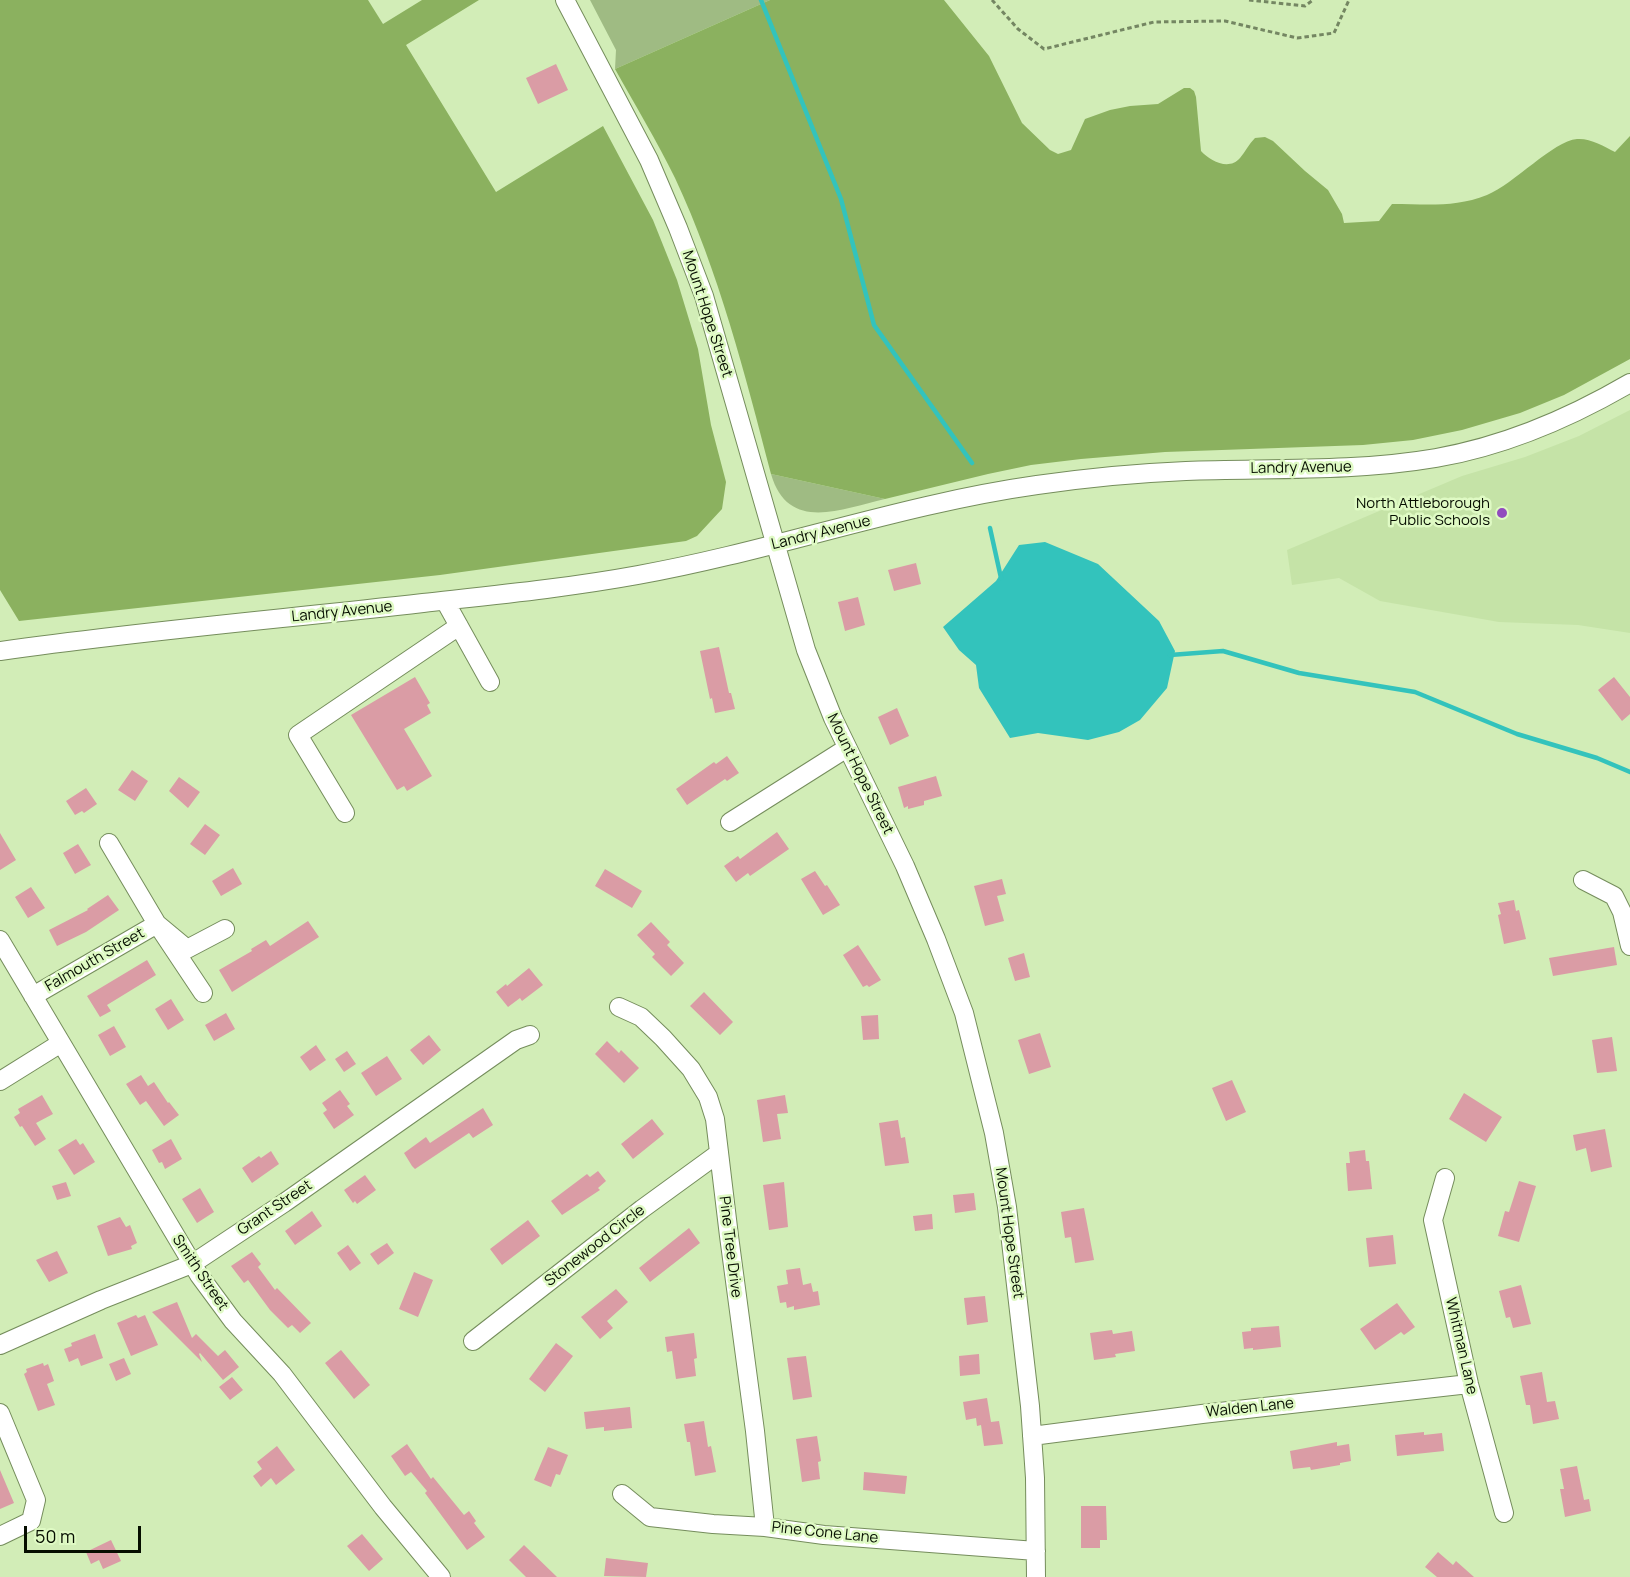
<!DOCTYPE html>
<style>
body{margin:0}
#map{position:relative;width:1630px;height:1577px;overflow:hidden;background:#d2edb7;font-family:Manrope,sans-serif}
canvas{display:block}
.scale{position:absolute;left:24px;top:1526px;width:117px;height:27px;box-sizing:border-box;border:3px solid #060e00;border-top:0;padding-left:8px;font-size:18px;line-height:21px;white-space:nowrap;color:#060e00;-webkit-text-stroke:4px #dffac4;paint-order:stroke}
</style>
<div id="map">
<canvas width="1630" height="1577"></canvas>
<div class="scale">50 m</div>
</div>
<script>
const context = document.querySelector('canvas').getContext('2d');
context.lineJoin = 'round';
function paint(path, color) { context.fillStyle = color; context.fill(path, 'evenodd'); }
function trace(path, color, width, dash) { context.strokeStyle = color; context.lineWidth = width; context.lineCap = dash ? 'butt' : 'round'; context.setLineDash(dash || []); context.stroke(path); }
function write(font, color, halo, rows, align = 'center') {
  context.font = font + ' Manrope,sans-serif'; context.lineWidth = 5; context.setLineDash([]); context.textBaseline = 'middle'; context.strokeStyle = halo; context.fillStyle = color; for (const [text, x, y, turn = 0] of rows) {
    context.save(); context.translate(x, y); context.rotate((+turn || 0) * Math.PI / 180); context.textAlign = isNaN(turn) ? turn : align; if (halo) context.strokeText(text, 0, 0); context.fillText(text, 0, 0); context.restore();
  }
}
paint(new Path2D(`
 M1630,410V633L1578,625L1499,622L1380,601L1339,578L1292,585L1287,550L1462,476L1525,457L1579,436Z`), '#c5e3a7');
paint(new Path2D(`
 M590,0H770L615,69L616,50Z
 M771,474L885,499C841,509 788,533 771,474Z`), '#9fbb83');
paint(new Path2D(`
 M0,0H368L383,24L422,0H479L406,45L496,192L603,126L653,220L677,280L698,349L711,425L726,482L722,509L697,536L686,541L440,575L19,621L0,590Z
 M770,0H944L989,56L1022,123L1050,150L1058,154L1071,150L1085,119L1110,110L1130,106L1158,104L1184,88H1190L1194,91L1196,97L1201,151C1210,161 1229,171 1240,158C1245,152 1249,144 1255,138L1265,137L1273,141L1305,171L1328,190L1342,214L1344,223L1379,221L1392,204C1426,204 1454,208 1487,195C1514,184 1553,141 1577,139C1590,138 1604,146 1615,152L1630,136V359L1564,395L1520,413L1462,430L1413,440L1363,445L1165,452L1081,459L1031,465L988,474L885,499L771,474C745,374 719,272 675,178C657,141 635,105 615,69Z`), '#8bb15f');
paint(new Path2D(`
 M1045,542L1098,564L1159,621L1175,651L1167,688L1140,720L1119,732L1088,740L1038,733L1010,738L979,688L976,665L959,650L943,627L996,581L1019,545Z`), '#33c3bc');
trace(new Path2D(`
 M761,0L841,199L874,325L972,463
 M990,528L1001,578
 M1170,655L1223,651L1299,673L1415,692L1517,734L1597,758L1630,772`), '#33c3bc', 4.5);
paint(new Path2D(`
 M556,64L568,90L538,104L526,78Z
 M916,563L921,584L894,591L888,570Z
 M858,597L865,625L845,631L838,602Z
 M719,647L729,693H731L735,709L715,713L712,698L710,699L700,651Z
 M415,677L430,703L427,705L431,713L404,729L432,776L407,791L404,786L397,790L351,715Z
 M1614,677L1630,697V714L1622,721L1598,690Z
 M897,708L909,736L890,745L878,717Z
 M727,756L739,773L727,781L725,779L687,805L676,789L714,762L716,764Z
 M132,770L148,781L135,801L118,790Z
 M936,776L942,796L924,801V805L908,809V806L904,808L898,787Z
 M179,777L200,792L188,808L169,791Z
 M86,788L97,804L84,813L82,811L75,815L66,801Z
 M205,824L220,835L205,855L190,844Z
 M777,832L789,849L750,876L748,873L736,882L724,866L738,856L740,859Z
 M0,833L16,860L0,870Z
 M78,844L91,865L75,874L63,853Z
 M233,868L242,884L221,896L212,881Z
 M605,869L642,891L632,908L595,886Z
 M815,871L825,886L827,885L840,905L823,915L801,879Z
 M1002,879L1006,894L997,896L1004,921L985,926L974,886Z
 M31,887L45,908L28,918L15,897Z
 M108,895L119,910L86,932L57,946L49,930L88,910L87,909Z
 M1514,900L1516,911L1519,910L1526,939L1504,944L1498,915L1501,914L1498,903Z
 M308,921L319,937L232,992L219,970L252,951L251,949L266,940L270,946Z
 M651,922L670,942L667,945L684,963L671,976L652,957L655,954L637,935Z
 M858,945L881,980L869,987L867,985L863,987L843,955Z
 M1614,947L1617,965L1553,976L1549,958Z
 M1024,953L1030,977L1015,981L1008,958Z
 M147,960L156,975L107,1005L111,1011L100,1017L87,996Z
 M529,968L543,985L522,1001L520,998L508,1007L496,992L506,984L507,986Z
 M704,992L733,1022L720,1035L690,1006Z
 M171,999L184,1020L168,1030L155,1009Z
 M226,1013L235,1029L214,1041L205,1025Z
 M878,1015L879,1039L863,1040L861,1016Z
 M114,1026L126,1047L110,1056L98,1035Z
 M1040,1033L1051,1067L1029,1074L1018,1040Z
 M429,1035L441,1050L423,1065L410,1050Z
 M1612,1037L1617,1071L1597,1073L1592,1040Z
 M607,1041L619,1053L621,1050L639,1068L624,1083L595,1054Z
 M316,1045L326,1060L310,1071L300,1057Z
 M347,1051L356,1064L344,1072L335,1059Z
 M387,1056L402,1079L376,1096L361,1073Z
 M141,1075L148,1086L154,1082L168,1103L169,1102L179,1115L164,1126L146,1101L140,1105L126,1084Z
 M1232,1080L1246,1112L1226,1121L1212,1088Z
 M340,1090L350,1104L347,1106L354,1115L334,1129L323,1113L327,1110L322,1103Z
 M1464,1093L1502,1117L1486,1142L1449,1119Z
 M42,1095L53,1114L36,1123L46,1139L35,1146L22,1126L20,1127L14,1117L20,1113L18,1109Z
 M785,1095L788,1113L777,1114L781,1139L763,1142L757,1100Z
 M483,1108L493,1125L473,1138L469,1133L415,1169L412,1166L404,1153L426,1137L430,1143Z
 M652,1119L664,1134L633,1159L621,1144Z
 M898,1120L901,1138L905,1137L909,1163L885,1166L879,1123Z
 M1605,1129L1612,1167L1591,1172L1586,1148L1576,1151L1573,1135Z
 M76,1139L80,1145L83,1143L95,1162L74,1175L58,1150Z
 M171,1139L182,1159L165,1169L162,1162L159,1163L152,1150Z
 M1365,1150L1366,1161H1369L1372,1189L1348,1191L1346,1163H1350L1349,1152Z
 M271,1151L279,1164L252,1183L242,1168L259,1156L261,1158Z
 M598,1171L606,1181L598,1188L600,1190L562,1215L551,1201L587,1174L590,1177Z
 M365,1175L376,1190L357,1204L355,1201L353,1203L344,1190Z
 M1519,1181L1536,1186L1519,1242L1498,1236L1505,1211L1509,1212Z
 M66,1182L71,1196L57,1200L52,1186Z
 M784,1182L788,1227L769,1230L763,1185Z
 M200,1188L214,1212L197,1223L182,1199Z
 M974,1193L976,1210L955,1213L953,1195Z
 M1084,1208L1094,1260L1075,1263L1071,1237L1065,1238L1061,1212Z
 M312,1211L322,1226L295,1245L285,1231Z
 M932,1214L933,1229L915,1231L913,1216Z
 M120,1217L126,1227L130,1225L137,1243L131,1246L132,1249L108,1256L97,1226Z
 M528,1220L540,1236L502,1265L490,1249Z
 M689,1228L700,1243L650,1282L639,1268Z
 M1393,1235L1396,1264L1369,1267L1366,1238Z
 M387,1243L394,1253L378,1265L370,1254Z
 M348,1245L361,1263L350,1271L337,1253Z
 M57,1251L68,1273L49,1282L36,1260Z
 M252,1252L261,1264L258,1267L275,1290L277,1288L311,1323L300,1333L292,1325L288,1328L270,1310L248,1280L244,1283L231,1266Z
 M800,1268L803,1285L811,1283L813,1292L818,1291L820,1305L794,1310V1306L787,1308L786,1302L780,1303L777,1286L788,1284L786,1270Z
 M414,1272L433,1280L418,1317L399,1309Z
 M1521,1285L1531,1324L1513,1328L1510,1317L1506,1318L1499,1291Z
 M616,1289L628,1302L607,1321L613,1328L600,1339L581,1317Z
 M985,1296L988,1322L967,1325L964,1298Z
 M177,1302L192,1338L196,1334L218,1356L225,1350L239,1367L223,1380L200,1353L199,1354L202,1362L152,1312Z
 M1397,1303L1415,1327L1404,1335L1401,1332L1375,1350L1360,1329Z
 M136,1315L138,1318L145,1315L158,1345L131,1356L117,1323Z
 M1279,1326L1281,1347L1253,1350V1348L1244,1349L1242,1332L1251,1331V1328Z
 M1112,1330L1113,1334L1132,1331L1135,1351L1115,1354L1116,1357L1094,1360L1090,1333Z
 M694,1333L697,1358L694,1359L696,1376L676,1379L672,1351L667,1352L665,1337Z
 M95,1334L103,1358L81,1366L78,1358L69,1362L64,1349L72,1346L71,1343Z
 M556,1343L573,1356L545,1392L529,1379Z
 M341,1350L370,1385L354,1399L325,1363Z
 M979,1354L980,1374L960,1376L959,1356Z
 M806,1356L812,1397L793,1400L787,1358Z
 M124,1358L131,1374L116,1381L109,1364Z
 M43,1363L44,1366L48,1364L54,1381L47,1384L55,1405L38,1411L24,1374L27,1372L26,1369Z
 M1542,1372L1547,1402L1555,1401L1559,1419L1533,1424L1530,1405H1526L1520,1376Z
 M232,1377L243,1390L230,1400L219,1387Z
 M987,1398L991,1422L999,1421L1003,1444L984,1446L981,1425L977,1426L976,1418L966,1420L963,1402Z
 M630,1407L632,1428L604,1431V1427L586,1429L584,1412Z
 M704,1421L708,1447L711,1446L716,1472L695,1476L690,1442H687L684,1424Z
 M1424,1432V1435L1442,1433L1444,1451L1397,1456L1395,1435Z
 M817,1436L821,1461L818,1462L820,1479L802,1482L796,1439Z
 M1337,1442V1446L1349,1444L1351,1461L1340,1463V1465L1311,1470L1310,1467L1293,1469L1290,1451Z
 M407,1444L431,1479L433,1477L464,1515L469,1511L476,1521L474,1523L485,1537L467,1550L425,1493L427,1491L411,1472L405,1476L391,1456Z
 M277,1446L295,1470L276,1485L271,1478L261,1487L253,1476L262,1469L257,1462Z
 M548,1447L568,1455L560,1475L556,1474L551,1487L534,1480Z
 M1577,1466L1584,1500L1589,1499L1591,1511L1565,1517L1560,1489H1564L1560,1469Z
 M0,1470L14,1503L0,1509Z
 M864,1472L907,1476L905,1494L863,1490Z
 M1081,1506H1106L1107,1540H1100V1548H1081Z
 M362,1534L383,1559L369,1571L347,1546Z
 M111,1540L121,1561L103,1569L99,1560L91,1564L86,1552Z
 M524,1545L557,1577H526L509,1560Z
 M1438,1552L1453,1565L1456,1561L1474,1577H1437L1425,1567Z
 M606,1558L648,1563L646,1577L604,1576Z`), '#da9ca5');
const minor = new Path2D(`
 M565,0L649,160L678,228L704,296L806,650L833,718L905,866L936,939L964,1013L994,1133L1007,1207L1030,1406L1035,1478L1036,1577
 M445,601L490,682
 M0,651C140,631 282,619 423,603C495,595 567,588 638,575C772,551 902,504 1037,485C1086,478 1136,473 1186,471C1270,468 1354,472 1436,458C1505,446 1570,418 1630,383
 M345,813L298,735L459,626
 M730,822L847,748
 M109,843L157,924L203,993
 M1583,880L1614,896L1622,912L1630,946
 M0,940L199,1275L233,1321L282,1374L383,1507L441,1577
 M33,996L157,924L187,949L225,929
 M619,1007L641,1017L663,1038L691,1069L708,1097L715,1119L729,1236L755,1431L765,1527
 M0,1081L61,1043
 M1445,1178L1433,1220L1469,1384L1504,1513
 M473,1341L642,1209L719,1153
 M0,1345L101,1300L192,1264L284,1203L516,1040L530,1035
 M0,1413L36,1500L31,1521L0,1536
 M1032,1436L1202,1414L1469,1384
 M622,1494L650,1517L713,1524L765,1527L824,1535L1036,1551`);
trace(minor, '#758d5c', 20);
trace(new Path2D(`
 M992,0L1018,29L1044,49L1154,22L1225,21L1297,38L1334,33L1349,0
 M1249,0L1305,6L1313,0`), '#748662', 3, [4.5, 3]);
trace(minor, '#fff', 18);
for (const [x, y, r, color] of [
 [1502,513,6,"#914bbe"]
]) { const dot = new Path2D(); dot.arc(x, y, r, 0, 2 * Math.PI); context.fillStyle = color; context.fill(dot); trace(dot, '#dffac4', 2); }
write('15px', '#060e00', '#dffac4', [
 ["Mount Hope Street",707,314,72],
 ["Landry Avenue",1301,468,-1],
 ["Landry Avenue",821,533,-14],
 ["Landry Avenue",342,612,-6],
 ["Mount Hope Street",860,774,64],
 ["Falmouth Street",95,960,-30],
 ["Grant Street",275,1208,-34],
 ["Mount Hope Street",1009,1233,82],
 ["Stonewood Circle",595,1246,-38],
 ["Pine Tree Drive",730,1247,83],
 ["Smith Street",200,1273,56],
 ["Whitman Lane",1461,1346,77],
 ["Walden Lane",1250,1408,-6],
 ["Pine Cone Lane",825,1533,6]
]);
write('15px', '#060e00', '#dffac4', [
 ["North Attleborough",1490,504],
 ["Public Schools",1490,521]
], 'right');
</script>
